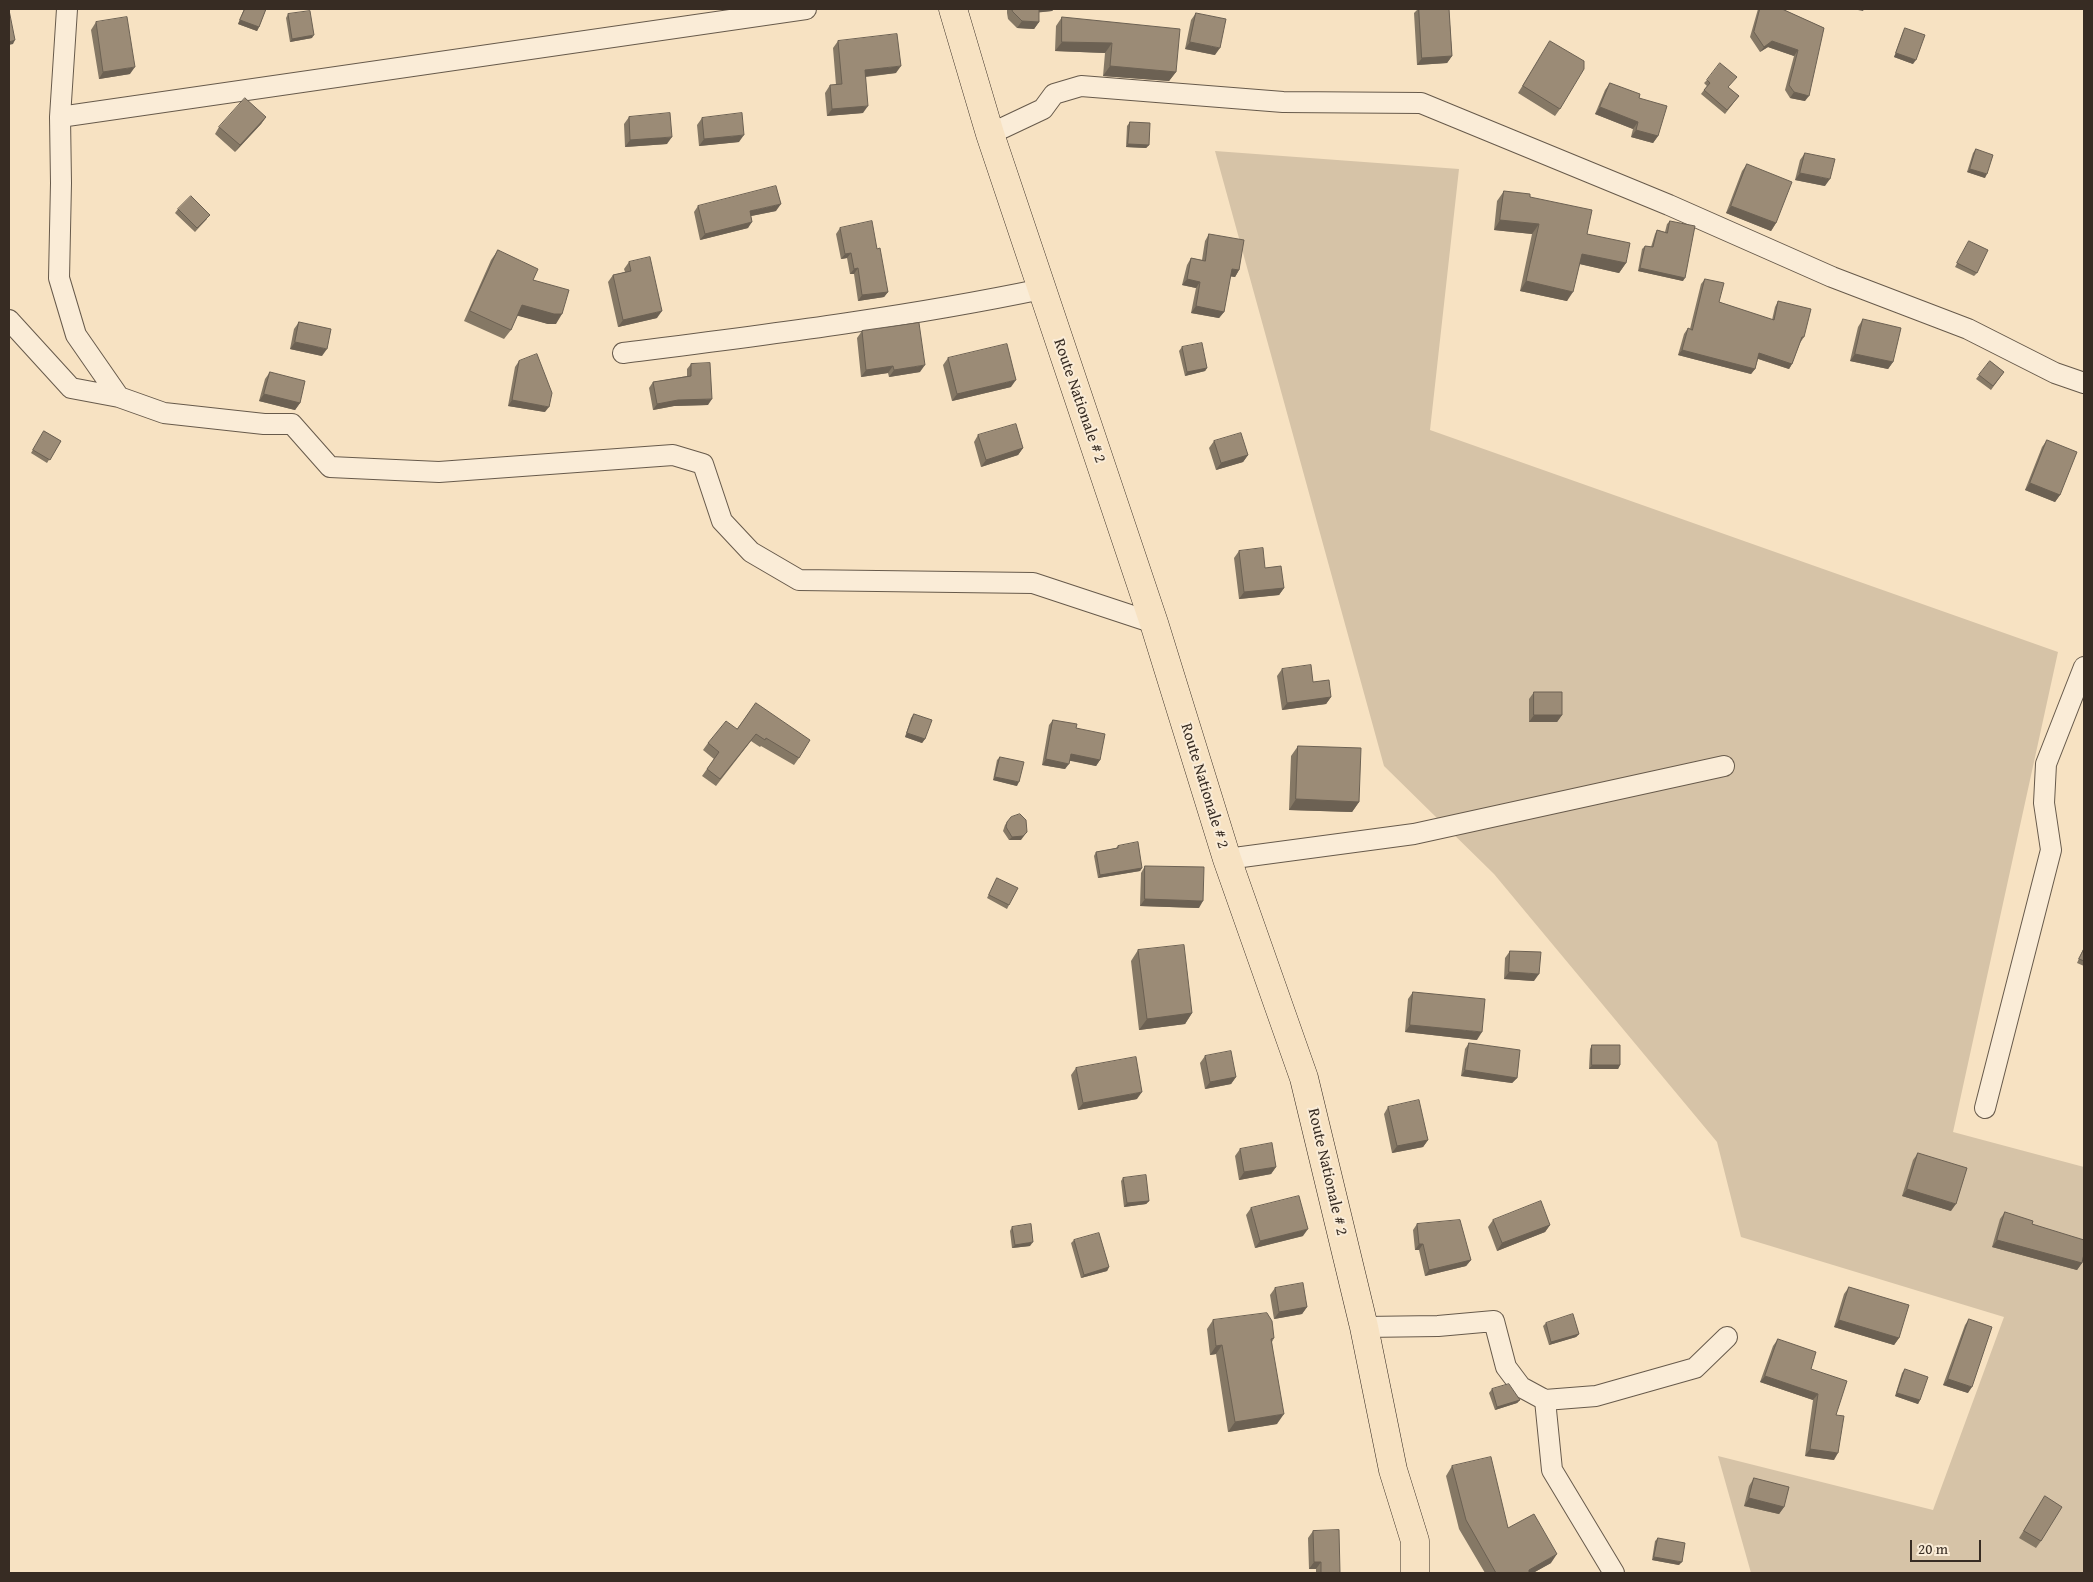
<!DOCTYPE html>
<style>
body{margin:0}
#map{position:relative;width:2093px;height:1582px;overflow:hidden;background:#f7e2c2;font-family:"Gentium Book Plus",serif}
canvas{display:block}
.frame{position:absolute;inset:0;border:10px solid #372c23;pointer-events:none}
.scale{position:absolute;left:1910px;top:1540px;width:71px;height:22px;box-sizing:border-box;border:2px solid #372c23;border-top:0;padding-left:6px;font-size:15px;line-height:18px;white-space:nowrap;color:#372c23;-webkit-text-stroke:4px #faecd7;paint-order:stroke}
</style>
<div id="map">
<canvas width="2093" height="1582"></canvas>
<div class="frame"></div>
<div class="scale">20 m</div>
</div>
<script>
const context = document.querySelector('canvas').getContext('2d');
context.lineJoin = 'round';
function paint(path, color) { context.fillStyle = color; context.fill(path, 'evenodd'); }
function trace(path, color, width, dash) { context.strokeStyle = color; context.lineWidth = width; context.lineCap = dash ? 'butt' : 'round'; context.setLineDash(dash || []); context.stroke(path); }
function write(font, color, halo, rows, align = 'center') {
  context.font = font + ' "Gentium Book Plus",serif'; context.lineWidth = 4; context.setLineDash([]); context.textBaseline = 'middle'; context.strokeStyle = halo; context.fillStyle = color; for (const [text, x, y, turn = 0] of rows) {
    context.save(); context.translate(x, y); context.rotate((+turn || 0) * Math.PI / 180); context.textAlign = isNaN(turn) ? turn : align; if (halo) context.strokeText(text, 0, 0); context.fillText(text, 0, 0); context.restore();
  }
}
paint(new Path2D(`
 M1215,151L1459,169L1430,430L2058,652L1953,1132L2084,1167V1573H1751L1718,1456L1933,1510L2004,1317L1741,1237L1717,1142L1494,874L1384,766Z`), '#d6c3a7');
const street = new Path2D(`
 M67,9L60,117L61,183L59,278L76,335L119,397L164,413L264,424H292L330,467L439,472L673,455L703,464L722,521L751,552L799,580L1033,583L1154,623
 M60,117L806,9
 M990,134L1043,109L1054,94L1081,86L1283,102L1421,103L1669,205L1832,277L1968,329L2055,373L2084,383
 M9,320L71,388L119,397
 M623,353C764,335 903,318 1042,289
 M1227,859L1414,834L1724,766
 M1985,1108L2051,850L2044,803L2046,764L2084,667
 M1364,1327L1438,1326L1494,1321L1506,1367L1521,1387L1545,1400L1596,1396L1695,1368L1727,1337
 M1545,1400L1552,1470L1614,1573`);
const primary = new Path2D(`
 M953,9L990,134L1154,623L1227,859L1304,1078L1364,1327L1393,1470L1415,1541V1573`);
trace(street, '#675a4b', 22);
trace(primary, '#372c23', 29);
trace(street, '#faecd7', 20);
trace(primary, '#f7e2c2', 28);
paint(new Path2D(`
 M244,9H266L259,27L257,31L238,24Z
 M1007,9H1054L1052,11L1039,12V22L1034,29L1017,28L1008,19L1007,13Z
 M1418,9H1449L1452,56L1447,63L1417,65L1414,13Z
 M1758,9H1782L1824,28L1805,101L1790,98L1785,90L1794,56L1768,47L1760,52L1750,37Z
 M1196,13L1215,55L1185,49L1191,20Z
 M288,14L312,38L290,42L286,18Z
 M1062,17L1176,72L1169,81L1103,76L1105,53L1055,51L1056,26Z
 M96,22L130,74L99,79L91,30Z
 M1905,28L1913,64L1894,57L1903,32Z
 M838,41L896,73L866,77L863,113L827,116L825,93L830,85H836L833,48Z
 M1550,41L1560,109L1555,116L1518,93Z
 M1707,80L1729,88L1739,96L1725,114L1701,94L1707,86L1704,83Z
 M1610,83L1658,136L1653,143L1631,137L1633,129L1595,114L1605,90Z
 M266,117L261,124L235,152L215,134L219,127Z
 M629,117L667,144L625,147L624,124Z
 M702,118L739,142L699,146L697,125Z
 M1130,122L1149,145L1146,148L1126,147L1127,126Z
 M1976,149L1985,178L1967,172L1973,153Z
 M1805,153L1825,186L1795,180L1800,160Z
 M1747,164L1776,223L1771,231L1726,213L1742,171Z
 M1504,191L1530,197L1587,234L1626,263L1619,273L1580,264L1567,301L1520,291L1532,234L1494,230L1497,201Z
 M698,206L776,211L751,216L748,228L700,240L694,212Z
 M178,209L207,219L195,232L175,213Z
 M1670,221L1683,281L1638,271L1642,249L1645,246L1651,247L1655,234L1657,230L1665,232L1667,224Z
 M840,228L877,249L888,292L884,297L858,301L854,274H850L847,258L841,259L836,234Z
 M1209,234L1239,270L1235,277L1230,276L1224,312L1219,318L1191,313L1196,288L1182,285L1187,265L1191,258L1202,260L1205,241Z
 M1969,241L1977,273L1974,276L1955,267Z
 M498,250L533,280L556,324H548L517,315L511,330L504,339L464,321L491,260Z
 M629,262L657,318L618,327L608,282L613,275L625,272L624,269Z
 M1705,279L1719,302L1772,320L1775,307L1778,301L1804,337L1800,343L1792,364L1789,369L1758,359L1755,369L1751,374L1678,355L1684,334L1688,328L1690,329L1701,284Z
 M1863,319L1893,362L1888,369L1850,361L1858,327Z
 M299,322L322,356L290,349L294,329Z
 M862,331L920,372L889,377L888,373L861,377L857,338Z
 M1182,347L1207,368L1205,371L1185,376L1179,351Z
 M948,358L1011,387L952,401L943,365Z
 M519,361L545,412L508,406L515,367Z
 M1990,361L2004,372L1991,390L1976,379Z
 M691,364L708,405L674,406L653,410L649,388L653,382L687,376V369Z
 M270,372L300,403L295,410L259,401L265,379Z
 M44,431L61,441L47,463L31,453Z
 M978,435L1023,448L1018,455L981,467L974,442Z
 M2047,440L2060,495L2055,502L2025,490L2042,447Z
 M1214,441L1248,455L1243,462L1216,470L1209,448Z
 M1239,551L1265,568L1284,588L1279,595L1239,599L1234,558Z
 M1282,669L1313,682L1331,697L1326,704L1282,710L1277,676Z
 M1534,692L1562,715L1557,722H1529V699Z
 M756,703L799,758L794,765L761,746L760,747L751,741L716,786L702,776L714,759L703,750L708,743L737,729Z
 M914,714L925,739L922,743L905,737L911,718Z
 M1053,720L1076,728L1100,760L1096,766L1069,760L1065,769L1042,765L1049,725Z
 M1298,746L1359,802L1352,812L1289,810L1291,756Z
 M1000,757L1017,786L993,780L997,760Z
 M1007,822L1021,840H1009L1003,831L1005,825Z
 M1118,846L1142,868L1140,871L1098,878L1094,856L1096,852L1116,848Z
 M1145,866L1199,908L1140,906L1141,873Z
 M997,878L1009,905L1007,909L987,898Z
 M2084,947V966L2077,963Z
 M1138,950L1192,1013L1185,1024L1139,1030L1131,961Z
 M1510,951L1534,981L1504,979L1505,958Z
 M1413,992L1477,1040L1405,1032L1408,999Z
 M1469,1043L1517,1078L1512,1083L1461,1076L1465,1049Z
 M1592,1045L1620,1065L1618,1069H1589L1590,1049Z
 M1205,1056L1236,1077L1231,1084L1205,1089L1200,1063Z
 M1076,1068L1137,1099L1078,1110L1071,1075Z
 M1388,1107L1428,1140L1423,1147L1392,1153L1384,1114Z
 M1240,1149L1276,1167L1271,1174L1239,1180L1235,1156Z
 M1918,1153L1951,1211L1902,1196L1913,1160Z
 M1123,1178L1149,1201L1146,1204L1124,1207L1121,1181Z
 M1251,1208L1303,1236L1255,1248L1246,1215Z
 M2005,1212L2032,1224L2082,1263L2077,1270L1992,1247L2000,1219Z
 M1493,1220L1550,1225L1545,1232L1497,1251L1488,1227Z
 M1417,1224L1471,1260L1466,1266L1425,1276L1419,1250H1415L1413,1230Z
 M1012,1227L1030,1246L1012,1248L1010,1231Z
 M1074,1240L1109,1267L1107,1271L1081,1278L1071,1243Z
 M1849,1287L1899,1338L1894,1345L1834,1327L1844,1294Z
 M1275,1288L1307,1307L1302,1314L1274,1319L1270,1295Z
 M1969,1319L1968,1393L1943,1385L1965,1325Z
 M1213,1320L1274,1338L1272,1342L1277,1424L1228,1432L1216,1354L1210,1355L1207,1329Z
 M1546,1323L1579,1334L1576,1337L1549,1345L1543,1326Z
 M1778,1339L1811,1369L1836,1415L1834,1460L1805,1456L1813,1400L1760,1382L1773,1346Z
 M1905,1369L1920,1400L1918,1404L1895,1396L1902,1373Z
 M1492,1389L1520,1400L1517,1403L1495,1410L1489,1393Z
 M1452,1466L1508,1528L1551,1563L1533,1573H1485L1459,1529L1446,1476Z
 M1754,1478L1784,1507L1779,1514L1744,1506L1749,1486Z
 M2045,1496L2041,1541L2036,1548L2019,1538Z
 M1313,1531L1340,1573H1316V1569H1309L1308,1538Z
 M1658,1538L1679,1565L1652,1560L1655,1541Z`), '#857865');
paint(new Path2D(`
 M1037,9H1054L1052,11L1034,13Z
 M1853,9H1864L1863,11Z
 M240,20L259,27L257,31L238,24Z
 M1022,21L1039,22L1034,29L1017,28Z
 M314,35L312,38L290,42L292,39Z
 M15,40L13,44L9,45V42Z
 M1772,41L1798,50L1794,56L1768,47L1760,52L1764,47Z
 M1062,42L1112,43L1105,53L1055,51Z
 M1190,42L1220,48L1215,55L1185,49Z
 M1896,53L1916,60L1913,64L1894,57Z
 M1452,56L1447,63L1417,65L1422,58Z
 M901,66L896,73L861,77L865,70Z
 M1110,66L1176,72L1169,81L1103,76Z
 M135,67L130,74L99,79L103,72Z
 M1794,92L1809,96L1805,101L1790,98Z
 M868,106L863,113L827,116L832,109Z
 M1600,107L1638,122L1633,129L1595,114Z
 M266,117L261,124L235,152L240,145Z
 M1636,130L1658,136L1653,143L1631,137Z
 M744,135L739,142L699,146L704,139Z
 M672,137L667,144L625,147L630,140Z
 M1128,144L1149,145L1146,148L1126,147Z
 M1970,169L1987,174L1985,178L1967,172Z
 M1800,173L1830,179L1825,186L1795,180Z
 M781,204L776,211L746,217L750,211Z
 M1731,206L1776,223L1771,231L1726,213Z
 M1500,220L1539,224L1532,234L1494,230Z
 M752,222L748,228L700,240L705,234Z
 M851,253L847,258L841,259L845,254Z
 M1582,254L1626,263L1619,273L1575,263Z
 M858,268L854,274H850L854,269Z
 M1640,268L1685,278L1683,281L1638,271Z
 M1232,269L1239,270L1235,277L1227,276Z
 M1187,279L1200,282L1196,288L1182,285Z
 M1526,281L1573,292L1567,301L1520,291Z
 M888,292L884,297L858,301L862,295Z
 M522,305L562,314L556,324H548L515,315Z
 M1196,306L1224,312L1219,318L1191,313Z
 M662,311L657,318L618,327L623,320Z
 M295,342L327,349L322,356L290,349Z
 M1682,350L1755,369L1751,374L1678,355Z
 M1759,353L1792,364L1789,369L1756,358Z
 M1855,354L1893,362L1888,369L1850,361Z
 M925,365L920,372L889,377L894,370Z
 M893,366L888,373L861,377L866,370Z
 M1207,368L1205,371L1185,376L1187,372Z
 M1016,380L1011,387L952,401L957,394Z
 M264,394L300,403L295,410L259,401Z
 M712,399L708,405L674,406L653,410L657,404L678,400Z
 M512,400L549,407L545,412L508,406Z
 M1023,448L1018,455L981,467L986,460Z
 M1248,455L1243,462L1216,470L1221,463Z
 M2030,483L2060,495L2055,502L2025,490Z
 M1284,588L1279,595L1239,599L1244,592Z
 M1331,697L1326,704L1282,710L1287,703Z
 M1534,715H1562L1557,722H1529Z
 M907,733L925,739L922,743L905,737Z
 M1071,754L1100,760L1096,766L1066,760Z
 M1046,759L1069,764L1065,769L1042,765Z
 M995,777L1019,782L1017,786L993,780Z
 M1296,799L1359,802L1352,812L1289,810Z
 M1027,832L1021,840H1009L1012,837Z
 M1142,868L1140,871L1098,878L1100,875Z
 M1145,899L1203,901L1199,908L1140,906Z
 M1509,972L1539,974L1534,981L1504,979Z
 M1192,1013L1185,1024L1139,1030L1147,1019Z
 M1410,1025L1482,1032L1477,1040L1405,1032Z
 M1592,1065H1620L1618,1069H1589Z
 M1465,1070L1517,1078L1512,1083L1461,1076Z
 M1236,1077L1231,1084L1205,1089L1210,1082Z
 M1142,1092L1137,1099L1078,1110L1083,1103Z
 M1428,1140L1423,1147L1392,1153L1397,1146Z
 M1276,1167L1271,1174L1239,1180L1244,1172Z
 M1907,1189L1956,1204L1951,1211L1902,1196Z
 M1149,1201L1146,1204L1124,1207L1127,1203Z
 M1550,1225L1545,1232L1497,1251L1502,1243Z
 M1308,1229L1303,1236L1255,1248L1260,1241Z
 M1997,1240L2082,1263L2077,1270L1992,1247Z
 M1033,1242L1030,1246L1012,1248L1015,1245Z
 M1419,1244H1423L1419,1250H1415Z
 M1471,1260L1466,1266L1425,1276L1429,1270Z
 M1109,1267L1107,1271L1081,1278L1084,1275Z
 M1307,1307L1302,1314L1274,1319L1279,1312Z
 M1839,1320L1899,1338L1894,1345L1834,1327Z
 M1579,1334L1576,1337L1549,1345L1551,1342Z
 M1222,1345L1216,1354L1210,1355L1216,1346Z
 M1765,1376L1818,1394L1813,1400L1760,1382Z
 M1948,1379L1972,1387L1968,1393L1943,1385Z
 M1897,1393L1920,1400L1918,1404L1895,1396Z
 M1520,1400L1517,1403L1495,1410L1497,1407Z
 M1284,1414L1277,1424L1228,1432L1235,1422Z
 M1810,1449L1838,1453L1834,1460L1805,1456Z
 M1749,1498L1784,1507L1779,1514L1744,1506Z
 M1557,1554L1551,1563L1533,1573H1527L1529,1570Z
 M1654,1557L1682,1562L1679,1565L1652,1560Z
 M1314,1562H1321L1316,1569H1309Z`), '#6c6153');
const building = new Path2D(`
 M245,9H266L259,27L240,20Z
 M1012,9H1039V22L1022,21L1013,12Z
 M1419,9H1449L1452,56L1422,58Z
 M1760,9H1782L1824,28L1809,96L1794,92L1789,85L1798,50L1772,41L1764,47L1754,32Z
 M9,10L15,40L9,42Z
 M310,11L314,35L292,39L288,14Z
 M1196,13L1226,19L1220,48L1190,42Z
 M127,17L135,67L103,72L96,22Z
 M1062,17L1180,29L1176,72L1110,66L1112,43L1062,42Z
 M1905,28L1925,35L1916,60L1896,53Z
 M897,34L901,66L865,70L868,106L832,109L830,85L842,84L838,41Z
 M1550,41L1584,61V69L1560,109L1523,86Z
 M1720,63L1737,77L1728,87L1739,96L1727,110L1704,90L1710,83L1707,80Z
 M1610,83L1640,94L1639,98L1667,106L1658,136L1636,130L1638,122L1600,107Z
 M245,98L266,117L240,145L219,127Z
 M670,113L672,137L630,140L629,117Z
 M742,113L744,135L704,139L702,118Z
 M1130,122L1150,123L1149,145L1128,144Z
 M1976,149L1993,155L1987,174L1970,169Z
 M1805,153L1835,159L1830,179L1800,173Z
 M1747,164L1792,182L1776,223L1731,206Z
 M776,186L781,204L750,211L752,222L705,234L698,206Z
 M1504,191L1530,194V197L1592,210L1587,234L1630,243L1626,263L1582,254L1573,292L1526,281L1539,224L1500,220Z
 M191,196L210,215L197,228L178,209Z
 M872,221L877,249L880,248L888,292L862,295L858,268L854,269L851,253L845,254L840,228Z
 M1670,221L1695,226L1685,278L1640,268L1645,246L1653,247L1657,230L1667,233Z
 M1209,234L1244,240L1239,270L1232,269L1224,312L1196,306L1200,282L1187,279L1191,258L1205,261Z
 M1969,241L1988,250L1977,273L1957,263Z
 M498,250L538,269L533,280L569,290L562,314H554L522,305L511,330L470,311Z
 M650,257L662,311L623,320L613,275L631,271L629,262Z
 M1705,279L1724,283L1719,302L1774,320L1778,301L1811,309L1804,337H1802L1792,364L1759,353L1755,369L1682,350L1688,328L1692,330Z
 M1863,319L1901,328L1893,362L1855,354Z
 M299,322L331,329L327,349L295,342Z
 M919,323L925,365L894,370L893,366L866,370L862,331Z
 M1202,343L1207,368L1187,372L1182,347Z
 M1007,344L1016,380L957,394L948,358Z
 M537,354L552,393L549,407L512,400L519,361Z
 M1990,361L2004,372L1993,386L1979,375Z
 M710,363L712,399L678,400L657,404L653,382L691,376V364Z
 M270,372L305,381L300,403L264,394Z
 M1016,424L1023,448L986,460L978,435Z
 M44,431L61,441L50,460L33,450Z
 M1241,433L1248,455L1221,463L1214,441Z
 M2047,440L2077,452L2060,495L2030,483Z
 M1263,548L1265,568L1281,566L1284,588L1244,592L1239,551Z
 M1311,665L1313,682L1329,680L1331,697L1287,703L1282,669Z
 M1534,692H1562V715H1534Z
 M756,703L810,740L799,758L766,738L765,740L756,734L720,779L707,769L719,752L708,743L726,721L737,729Z
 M914,714L932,720L925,739L907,733Z
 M1053,720L1077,724L1076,728L1105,734L1100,760L1071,754L1069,764L1046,759Z
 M1298,746L1361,748L1359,802L1296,799Z
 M1000,757L1024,762L1019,782L995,777Z
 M1020,814L1026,820L1027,832L1023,836L1012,837L1006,827L1007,822L1011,817Z
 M1138,842L1142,868L1100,875L1096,852L1118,848V846Z
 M1145,866L1204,867L1203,901L1145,899Z
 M997,878L1018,888L1009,905L989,895Z
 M1184,945L1192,1013L1147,1019L1138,950Z
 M2084,949V961L2079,959Z
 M1510,951L1541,952L1539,974L1509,972Z
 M1413,992L1485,999L1482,1032L1410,1025Z
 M1469,1043L1520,1050L1517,1078L1465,1070Z
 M1592,1045H1620V1065H1592Z
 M1231,1051L1236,1077L1210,1082L1205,1056Z
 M1136,1057L1142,1092L1083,1103L1076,1068Z
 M1419,1100L1428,1140L1397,1146L1388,1107Z
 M1272,1143L1276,1167L1244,1172L1240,1149Z
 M1918,1153L1967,1168L1956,1204L1907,1189Z
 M1146,1175L1149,1201L1127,1203L1123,1178Z
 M1299,1196L1308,1229L1260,1241L1251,1208Z
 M1541,1201L1550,1225L1502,1243L1493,1220Z
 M2005,1212L2033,1221L2032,1224L2084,1240V1254L2082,1263L1997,1240Z
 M1460,1220L1471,1260L1429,1270L1423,1244H1419L1417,1224Z
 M1031,1224L1033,1242L1015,1245L1012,1227Z
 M1099,1233L1109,1267L1084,1275L1074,1240Z
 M1303,1283L1307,1307L1279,1312L1275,1288Z
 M1849,1287L1909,1305L1899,1338L1839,1320Z
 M1267,1313L1272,1321L1274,1338L1271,1339L1284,1414L1235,1422L1222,1345L1216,1346L1213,1320Z
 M1573,1314L1579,1334L1551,1342L1546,1323Z
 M1969,1319L1992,1327L1972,1387L1948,1379Z
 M1778,1339L1816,1352L1811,1369L1847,1381L1836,1415L1844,1416L1838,1453L1810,1449L1818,1394L1765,1376Z
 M1905,1369L1928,1377L1920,1400L1897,1393Z
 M1509,1384L1520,1400L1497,1407L1492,1389Z
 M1491,1457L1508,1528L1534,1514L1557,1554L1529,1570V1573H1496L1466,1520L1452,1466Z
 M1754,1478L1789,1487L1784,1507L1749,1498Z
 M2045,1496L2062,1507L2041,1541L2024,1531Z
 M1339,1530L1340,1573H1321V1562H1314L1313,1531Z
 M1658,1538L1685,1543L1682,1562L1654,1557Z`);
paint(building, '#9b8b76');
trace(building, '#6c6153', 1);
write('16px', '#372c23', '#faecd7', [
 ["Route Nationale # 2",1079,401,71],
 ["Route Nationale # 2",1204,786,73],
 ["Route Nationale # 2",1327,1172,77]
]);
</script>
